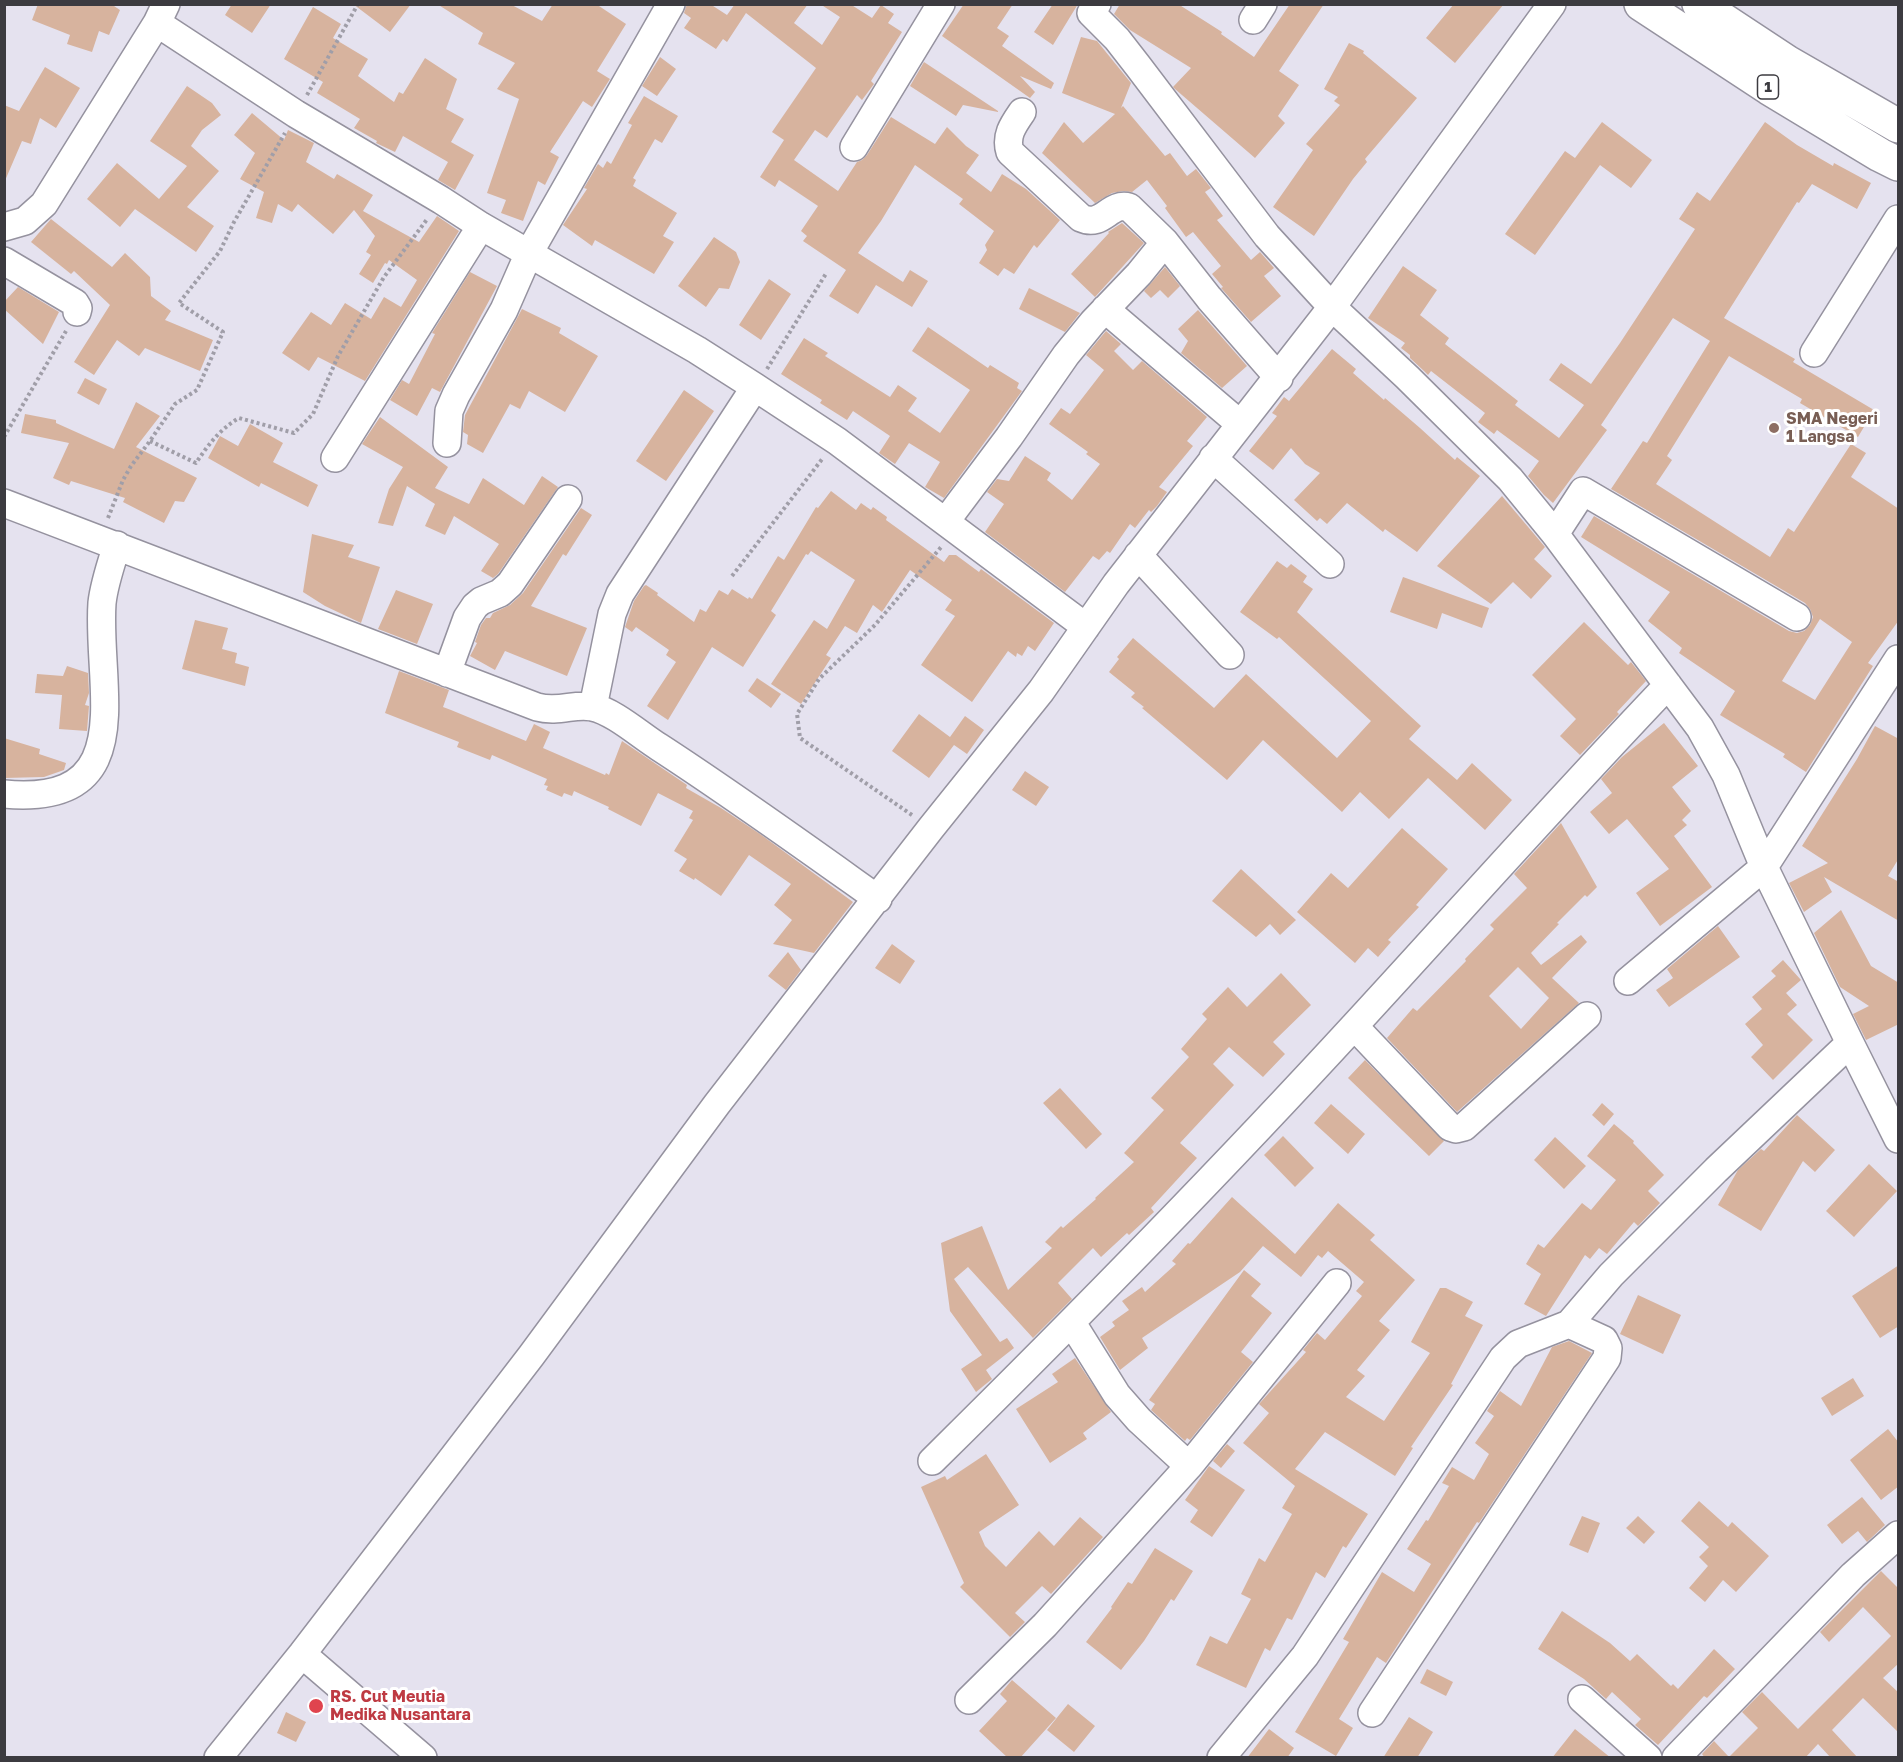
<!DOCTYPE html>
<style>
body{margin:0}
#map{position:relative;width:1903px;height:1762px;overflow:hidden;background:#e5e2ef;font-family:"Golos Text",sans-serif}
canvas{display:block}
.frame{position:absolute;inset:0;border:6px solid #3c3b40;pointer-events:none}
</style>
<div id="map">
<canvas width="1903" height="1762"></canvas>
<div class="frame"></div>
</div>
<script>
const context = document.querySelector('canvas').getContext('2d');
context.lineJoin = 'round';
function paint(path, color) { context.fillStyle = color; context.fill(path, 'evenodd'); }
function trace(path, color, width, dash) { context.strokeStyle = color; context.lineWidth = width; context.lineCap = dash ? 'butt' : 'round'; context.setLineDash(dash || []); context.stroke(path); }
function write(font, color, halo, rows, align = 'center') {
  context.font = font + ' "Golos Text",sans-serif'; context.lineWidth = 6; context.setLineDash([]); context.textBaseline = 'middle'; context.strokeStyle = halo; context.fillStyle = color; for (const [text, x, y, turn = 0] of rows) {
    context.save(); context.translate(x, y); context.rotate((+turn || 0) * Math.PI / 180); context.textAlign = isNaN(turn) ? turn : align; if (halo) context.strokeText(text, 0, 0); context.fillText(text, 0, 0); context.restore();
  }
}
paint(new Path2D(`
 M38,4H111L120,10L109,35L99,31L92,52L67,44L70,35L32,20Z
 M232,4H271L252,33L225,15Z
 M353,4H411L390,32Z
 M437,4H510L542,21L553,4H596L626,24L597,71L610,79L592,107L583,101L550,152L559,157L545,185L538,181L523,221L501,213L506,200L487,193L519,99L497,89L515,63L478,44L483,33Z
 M687,4H710L727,15L735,4H808L794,23L822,45L840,17L820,4H850L872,18L881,5L894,14L888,23L902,32L871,81L874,84L862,100L857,95L827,138L815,130L794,160L838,191L857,162L862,160L867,155L891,117L935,144L947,127L966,146L979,155L966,173L991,192L1002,174L1026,189L1060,220L1037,248L1034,245L1014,274L1004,268L998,276L979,263L987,250L985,245L994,231L959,204L963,199L915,165L881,221L858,253L903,282L910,270L928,281L912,307L876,285L858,314L829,296L846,270L803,241L807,236L801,231L818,206L779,180L775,187L760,177L784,140L772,132L816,68L746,13L727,42L723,39L716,49L684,28L691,18L684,13Z
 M964,4H1013L997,28L1009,36L1002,46L1054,83L1051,89L1020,76L1035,92L1030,98L942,36Z
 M1053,4H1078L1053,45L1034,32Z
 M1120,4H1178L1222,32L1221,34L1254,57L1290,4H1324L1279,71L1299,85L1278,116L1285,123L1255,158L1175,89L1173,87L1191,68L1130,30L1114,14Z
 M1454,4H1504L1455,63L1426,38Z
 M313,7L341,24L333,38L368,59L358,76L394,102L399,92L403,94L425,58L457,79L446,109L464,119L451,142L474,155L455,190L438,180L448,162L403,136L395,152L376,143L377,141L354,128L360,119L317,93L323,82L284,59Z
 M1081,37L1097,41L1131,83L1121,108L1123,106L1165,156L1170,153L1187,176L1196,169L1211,188L1205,192L1223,216L1217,220L1251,260L1260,252L1274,268L1264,276L1281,296L1251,322L1221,288L1223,287L1212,274L1221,266L1193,232L1186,237L1165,208L1167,206L1147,180L1132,192L1123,191L1112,193L1095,203L1042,153L1064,122L1083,143L1115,114L1062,93Z
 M1349,43L1364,51L1363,53L1417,98L1365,159L1367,162L1353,179L1314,236L1273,207L1313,150L1306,144L1340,105L1334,101L1338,97L1324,89Z
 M660,57L676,69L657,96L642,86Z
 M924,62L998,111V112L963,105L956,116L910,86Z
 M45,67L80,88L56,128L40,118L31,144L22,141L4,183V105L19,111Z
 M187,86L212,103L221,115L202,130L191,146L219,171L187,207L214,226L196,252L135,209L120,227L87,199L117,163L159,199L187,166L150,141Z
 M644,96L678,116L662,143L655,139L633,178L636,180L633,186L677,213L663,236L674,242L654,274L595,240L592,246L563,225L587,189L584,188L598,164L603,168L607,161L611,164L632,125L628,123Z
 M252,113L284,140L288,130L314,143L306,162L334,179L337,174L373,195L363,211L419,242L437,216L459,231L365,381L318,357L309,371L282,353L311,312L331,325L345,303L371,319L384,297L401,307L417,280L389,260L387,264L385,263L373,283L359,274L371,255L366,252L375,236L354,210L333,234L298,204L292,212L278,204L272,223L256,218L264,192L240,179L255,153L234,135Z
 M1602,122L1652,160L1631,188L1600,165L1535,255L1505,234L1565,151L1575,158Z
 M1765,122L1797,145L1833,166L1834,163L1871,183L1857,209L1812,184L1799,203L1797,202L1724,318L1795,359L1793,362L1874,410L1858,437L1800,403L1802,399L1729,356L1667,456L1672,460L1656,484L1770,557L1788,528L1794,532L1851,444L1866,453L1851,477L1899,509V620L1868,663L1873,666L1806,772L1783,757L1785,754L1720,715L1735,691L1679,653L1682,648L1648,621L1670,592L1581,537L1594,516L1789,631L1797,633L1804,631L1810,625L1813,617L1810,609L1805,603L1611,489L1643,441L1647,443L1710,341L1673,318L1601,425L1607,430L1553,503L1544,495L1528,476L1539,461L1497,430L1494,434L1478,422L1485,413L1431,371L1428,375L1424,371L1410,358V355L1401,348L1405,343L1368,318L1403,266L1437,290L1420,315L1449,338L1445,344L1518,401L1515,405L1559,438L1584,405L1549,380L1561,363L1591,384L1620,343L1695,229L1679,219L1697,192L1710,201ZM1820,619L1852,642L1815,700L1782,681Z
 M51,219L112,267L125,253L150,277L151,296L171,311L165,320L213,340L200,371L145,348L139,356L117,340L94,375L74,362L110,305L74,271L71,274L31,242Z
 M1122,223L1144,243L1095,297L1071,274L1109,233L1108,232Z
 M714,237L736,252L740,262L729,289L719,288L706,307L678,286Z
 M1165,267L1180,286L1168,298L1160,290L1151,298L1144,291Z
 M470,272L497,286L440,392L432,388L417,416L390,400L402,380L409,384L435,334L432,333Z
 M769,279L791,294L761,340L739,325Z
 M18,287L59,312L43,344L4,309V302Z
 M1029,288L1080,313L1065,332L1019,309Z
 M522,309L561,328L559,333L598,356L565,412L529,391L520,409L510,404L483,453L467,444L468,435L463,432L465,415Z
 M1198,310L1247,366L1222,388L1181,353L1188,341L1178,329Z
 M928,327L988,368L990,365L1019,383L1017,388L1022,391L944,498L925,487L940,462L909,443L895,464L879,453L890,436L853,411L847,420L820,403L822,400L781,374L804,338L828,353L825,356L890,397L898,385L917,398L908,411L940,433L970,390L912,351Z
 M1106,331L1121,344L1114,351L1133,370L1142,361L1207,417L1187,441L1193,446L1159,487L1167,492L1157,506L1151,512L1149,510L1135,528L1130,524L1110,553L1107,551L1099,560L1093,556L1065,592L985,532L1004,504L987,492L997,479L1009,481L1025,456L1051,473L1047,480L1072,500L1100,464L1086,454L1088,452L1049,424L1061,408L1070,414L1104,370L1086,355Z
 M1332,349L1356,369L1353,373L1384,400L1385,398L1420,428L1455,460L1457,457L1480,476L1417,552L1385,529L1383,532L1347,503L1327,524L1320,518L1317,521L1294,500L1320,473L1305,464L1291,448L1273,470L1249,451L1277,416L1272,413L1284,397L1289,401Z
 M85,378L107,389L99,405L77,393Z
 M684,390L714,411L666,481L636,461Z
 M136,402L160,416L136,447L197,478L184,502L175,501L164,523L123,502L125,498L71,481L69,485L53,478L69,443L21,433L25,414L56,420V423L114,449Z
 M380,417L448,467L435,488L469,504L483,478L524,505L542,476L558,487L498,574L493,578L481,571L499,544L454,516L445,535L425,526L435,504L407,486L393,526L378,523L389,489L403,467L362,444Z
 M250,424L283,443L273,462L318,485L308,507L261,483L259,487L208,458L220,436L238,446Z
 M831,491L856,510L861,503L871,510L873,507L887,517L886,520L944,562L949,555H956L979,572L981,569L1054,623L1035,651L1028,646L1022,656L1017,653L1016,657L1008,651L972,702L921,665L955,616L945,610L952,600L910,570L882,612L873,605L857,633L845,626L826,655L831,658L801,704L771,684L814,620L827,629L855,580L811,551L808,555L806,554L771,611L776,615L743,667L712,647L668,720L647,706L676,662L666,655L669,650L636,627L632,632L625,627L634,601L644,586L646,585L658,593L657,595L694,622L700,609L706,612L719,590L728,595L732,589L748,599L749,597L752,599L778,556L784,560L816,507L818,508Z
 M1502,496L1545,547L1534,559L1552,576L1531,599L1513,582L1491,604L1437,566Z
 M581,508L592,515L566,556L563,554L531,606L587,628L567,676L505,651L495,670L470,656L477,643L475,642L481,625L486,618H490L493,613L510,605L523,593Z
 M312,534L354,545L348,557L380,567L361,623L325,606L303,592Z
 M1277,561L1287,568L1291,564L1307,576L1303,582L1313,589L1297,612L1421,726L1409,739L1457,780L1472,763L1512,800L1485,830L1428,778L1389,819L1360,792L1342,812L1263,740L1227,780L1142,708L1144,707L1131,697L1135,693L1109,672L1119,659L1117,657L1133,638L1214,708L1246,674L1337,758L1371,721L1279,637L1277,639L1240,612Z
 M1403,577L1489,608L1482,628L1442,613L1437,629L1390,612Z
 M396,590L433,604L417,644L378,629Z
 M195,620L228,628L222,649L237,653L235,663L249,667L245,686L182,669Z
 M1584,622L1628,665L1631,662L1646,681L1617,712L1619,714L1580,755L1560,736L1576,719L1532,675Z
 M67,666L88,673L89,693L85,705L89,706L87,731L59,729L62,695L35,693L37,674L63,676Z
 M399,671L449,690L443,707L451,710L526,741L534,724L550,732L543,748L605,775L606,773L609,775L622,741L687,785L686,788L721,808L760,834L853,902L814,953L773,944L792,920L774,905L791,884L749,855L721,896L695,878L694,880L679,871L687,859L674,851L693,820L689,818L693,811L658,793L641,826L608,809L609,807L574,791L572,796L564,793L562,797L546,790L548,786L544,785L547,779L492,755L490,760L457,747L459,742L385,713Z
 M757,678L781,694L771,708L748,691Z
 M919,714L950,737L965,716L984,730L967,754L954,745L929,778L892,751Z
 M1664,723L1698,766L1672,787L1691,811L1682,820L1687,825L1674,836L1712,887L1660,926L1636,893L1669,869L1627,819L1609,834L1590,812L1612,793L1601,779L1622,757Z
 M1875,726L1899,739V858L1888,876L1899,882V921L1824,877L1832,892L1804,912L1789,883L1828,863L1802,846L1857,759Z
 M4,738L40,749L39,754L66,763L64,770L44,777L4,778Z
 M1025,771L1049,787L1036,806L1012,790Z
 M1561,823L1597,887L1587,897L1585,895L1557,923L1559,924L1531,953L1541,965L1581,935L1587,942L1552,978L1579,1003L1457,1112L1387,1038L1413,1008L1417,1011L1466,961L1465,959L1494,929L1490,925L1527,888L1514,874ZM1518,967L1549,998L1521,1029L1489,996Z
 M1402,828L1448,869L1416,905L1419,907L1388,940L1391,942L1378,957L1368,948L1355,963L1297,912L1331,873L1348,888Z
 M1241,869L1296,920L1280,935L1270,924L1256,937L1212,901Z
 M1841,910L1871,966L1899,983V1024L1866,1040L1853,1014L1869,1006L1840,987L1814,933Z
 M1718,926L1740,957L1669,1007L1656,990L1673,978L1667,969Z
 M892,944L915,961L900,984L875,968Z
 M788,952L801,970L786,990L768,976Z
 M1783,960L1801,980L1786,993L1797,1005L1787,1014L1813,1040L1773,1080L1751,1057L1763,1045L1745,1024L1762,1009L1752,997L1776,976L1771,971Z
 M1281,973L1311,1005L1273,1042L1285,1054L1263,1077L1229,1047L1213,1064L1234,1085L1180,1143L1197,1158L1151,1208L1154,1212L1129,1235L1127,1233L1101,1257L1093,1248L1058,1283L1072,1299L1033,1338L968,1267L954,1279L1000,1342L1007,1338L1014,1348L986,1370L992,1379L976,1392L961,1369L982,1355L950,1311L941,1243L982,1226L1008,1290L1052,1248L1045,1242L1061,1226L1063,1228L1096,1199L1095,1198L1134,1162L1124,1153L1164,1110L1151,1098L1189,1057L1181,1049L1207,1019L1202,1014L1228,987L1247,1007Z
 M1365,1060L1444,1141L1429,1156L1348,1078Z
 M1060,1088L1102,1134L1086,1149L1043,1103Z
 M1602,1103L1614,1114L1604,1126L1592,1115Z
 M1331,1104L1365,1134L1348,1154L1314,1123Z
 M1797,1115L1835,1150L1815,1172L1803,1161L1761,1231L1718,1205L1738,1170L1761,1149L1764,1151Z
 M1614,1124L1634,1141L1633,1143L1664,1175L1648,1191L1660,1203L1638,1226L1634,1222L1607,1254L1599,1248L1590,1259L1585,1255L1546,1316L1524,1304L1541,1274L1526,1264L1538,1244L1544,1248L1582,1203L1591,1210L1616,1180L1587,1156Z
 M1283,1136L1314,1168L1295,1187L1264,1155Z
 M1555,1137L1586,1166L1564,1189L1534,1160Z
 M1869,1164L1897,1191L1854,1237L1826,1211Z
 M1232,1197L1295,1254L1338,1203L1375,1235L1370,1240L1415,1280L1379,1321L1390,1330L1357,1370L1365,1376L1346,1397L1384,1421L1430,1353L1411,1342L1440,1288H1446L1473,1302L1465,1316L1483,1325L1451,1384L1453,1385L1411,1447L1413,1448L1395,1476L1325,1432L1295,1469L1368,1514L1346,1548L1343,1546L1325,1578L1316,1572L1292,1620L1287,1618L1270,1651L1265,1648L1246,1688L1196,1665L1210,1636L1227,1644L1251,1599L1241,1594L1259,1558L1265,1562L1292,1514L1282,1508L1295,1486L1243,1443L1269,1413L1259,1404L1306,1352L1303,1350L1317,1333L1325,1340L1362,1296L1356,1291L1364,1282L1328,1251L1322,1258L1318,1255L1301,1277L1263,1246L1240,1272L1142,1338L1148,1348L1120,1370L1100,1337L1115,1326L1112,1322L1129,1310L1122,1301L1142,1287L1145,1292L1176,1264L1172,1261L1188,1243L1190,1244Z
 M1899,1265V1326L1880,1338L1852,1296Z
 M1244,1270L1261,1284L1251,1296L1272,1313L1241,1352L1253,1362L1190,1440L1187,1438L1185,1441L1151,1410L1155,1404L1149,1400Z
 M1638,1295L1681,1315L1663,1354L1620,1334Z
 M1569,1341L1592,1353L1479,1523L1477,1522L1386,1663L1377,1657L1339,1719L1353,1728L1336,1756L1295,1732L1349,1642L1343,1639L1382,1572L1414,1592L1431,1564L1407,1549L1426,1520L1428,1521L1449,1486L1442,1483L1452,1467L1474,1480L1489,1454L1475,1443L1494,1416L1487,1411L1500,1391L1521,1406L1552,1347Z
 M1075,1358L1111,1412L1083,1433L1087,1439L1050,1463L1016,1409L1058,1382L1052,1374Z
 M1853,1378L1864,1396L1832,1416L1821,1398Z
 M1888,1429L1899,1443V1486L1881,1500L1850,1460Z
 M1227,1444L1235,1451L1221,1468L1213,1461Z
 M986,1454L1019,1505L979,1532L985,1546L1006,1567L1039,1531L1054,1546L1080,1517L1103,1537L1051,1594L1042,1586L1015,1613L1025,1622L1010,1637L960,1587L964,1583L921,1487L945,1476L947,1480Z
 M1209,1466L1245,1490L1212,1537L1190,1522L1198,1510L1185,1500Z
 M1862,1497L1885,1525L1867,1542L1858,1531L1842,1544L1827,1525Z
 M1699,1501L1728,1527L1732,1522L1769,1556L1736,1592L1723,1580L1705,1602L1689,1588L1708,1566L1699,1557L1709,1547L1681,1521Z
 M1582,1516L1600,1523L1588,1553L1569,1545Z
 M1638,1516L1655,1532L1644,1544L1626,1528Z
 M1155,1548L1193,1571L1174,1601L1171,1599L1144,1641L1121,1670L1086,1642L1112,1608L1111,1607L1128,1582L1132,1584Z
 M1881,1571L1899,1589V1663L1883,1678L1899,1693V1733L1863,1698L1832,1730L1858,1758H1831L1818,1744L1805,1758H1705L1702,1754L1714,1741L1729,1757L1758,1728L1742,1712L1762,1692L1798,1729L1891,1636L1863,1607L1829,1642L1820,1632Z
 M1562,1611L1610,1643L1630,1661L1637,1654L1671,1686L1673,1684L1678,1689L1714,1649L1735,1669L1707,1698L1704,1696L1658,1745L1635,1725L1641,1719L1612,1692L1606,1699L1584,1679L1538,1649Z
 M1427,1669L1453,1682L1446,1696L1420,1683Z
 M1012,1680L1056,1718L1020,1758H1008L979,1731L1007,1701L1000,1694Z
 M1068,1704L1095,1726L1074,1752L1047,1730Z
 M286,1712L306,1722L296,1742L277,1733Z
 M1409,1717L1433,1732L1417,1758H1383Z
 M1269,1729L1294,1748L1287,1758H1247Z
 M1575,1729L1611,1758H1552Z`), '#d7b39e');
const minor = new Path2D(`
 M1097,4L1091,13L1117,39L1138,66L1267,236L1332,307L1407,377L1510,479L1555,534L1700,728L1726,775L1764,867L1850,1043L1898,1139
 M1253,20L1263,4
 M157,23L296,114L441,200L481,226L697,350L755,387L837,441L1086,627
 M1022,112C1013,125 1005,136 1010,152L1081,218C1103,228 1109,202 1129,207L1165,242L1209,298L1279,378
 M854,147L941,4
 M4,227L25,221L44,204L157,23L166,4
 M4,261L75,303L78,308L77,312
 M1105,309L1240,424
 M1814,353L1898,219
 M447,443L449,411L456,395L504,310L529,253L671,4
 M335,458L481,226
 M1213,458L1330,564
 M4,503L537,707C559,713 575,703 592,707C613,711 640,735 659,747C733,795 805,847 878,899
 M946,521L1009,437L1066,355L1093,322L1139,274L1165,242
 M1555,534L1583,491L1797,617
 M1138,555L1230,655
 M447,673L467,618L475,606L481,601L500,593L510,584L568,499
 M593,707L612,614L620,594L755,387
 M4,794C142,807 96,688 102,603C104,584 111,564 117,545
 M1628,981L1764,867L1898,659
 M1354,1026L1450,1127L1456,1129L1464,1127L1587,1016
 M1072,1323L1117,1395L1139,1420L1189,1466
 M932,1461C1076,1319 1218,1174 1355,1025C1459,912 1561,797 1668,685
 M302,1654L423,1758
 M1582,1699L1648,1758
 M969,1700L1045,1625L1189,1466L1337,1283
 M1372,1713L1607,1358L1608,1348L1604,1340L1569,1324
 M218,1758L302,1654L531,1356L717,1104L931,828L1041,691L1116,584L1332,307L1552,4
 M1221,1758L1305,1656L1503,1358L1518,1344L1569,1324L1611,1275L1716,1170L1850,1043
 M1676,1758L1853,1575L1898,1535`);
const major = new Path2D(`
 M1641,4L1769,88L1880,155L1898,164
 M1699,4L1787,62L1898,126`);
trace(minor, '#95929f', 30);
trace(major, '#95929f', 36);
trace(new Path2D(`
 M307,95L358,4
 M767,369L827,272
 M4,437L66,331
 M150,441L196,463C208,445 220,429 239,418L294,433L313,414L338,356L384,277L428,218
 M108,518L123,480L131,466L150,441L175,404L197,390L223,332L179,303L220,251L234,222L285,133
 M732,576L823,458
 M912,815L800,738L797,714L819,679L875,625L942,546`), '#a09ea8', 4, [3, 3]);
trace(minor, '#fff', 27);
trace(major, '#fff', 33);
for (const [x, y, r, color] of [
 [1774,428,6,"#8d6e63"],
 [316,1706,8,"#e0444e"]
]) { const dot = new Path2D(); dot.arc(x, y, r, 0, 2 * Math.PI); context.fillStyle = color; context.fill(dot); trace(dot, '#fff', 2); }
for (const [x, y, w] of [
 [1768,87,21]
]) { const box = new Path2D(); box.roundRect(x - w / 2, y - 12, w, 24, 4.5); context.fillStyle = '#fff'; context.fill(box); trace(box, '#3c3b40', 1.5); }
write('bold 15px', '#3c3b40', null, [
 ["1",1768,87]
]);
write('bold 16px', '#785e54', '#fff', [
 ["SMA Negeri",1786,419],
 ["1 Langsa",1786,437]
], 'left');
write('bold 16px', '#be3a42', '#fff', [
 ["RS. Cut Meutia",330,1697],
 ["Medika Nusantara",330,1715]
], 'left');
</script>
